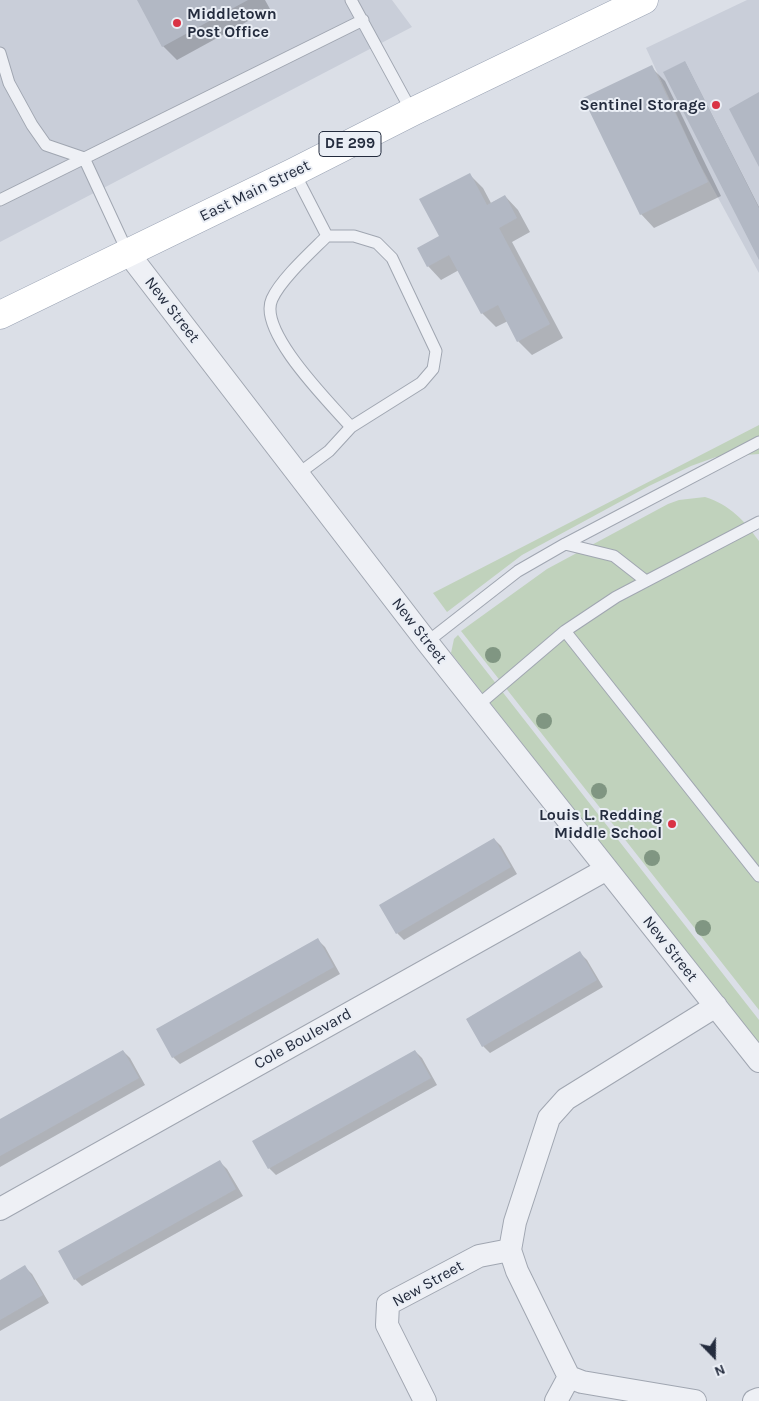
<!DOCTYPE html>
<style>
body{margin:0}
#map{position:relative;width:759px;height:1401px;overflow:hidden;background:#dbdfe7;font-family:Karla,sans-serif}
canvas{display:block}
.north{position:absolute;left:689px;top:1331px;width:50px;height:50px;-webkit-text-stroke:4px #eaeef5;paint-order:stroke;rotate:158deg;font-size:14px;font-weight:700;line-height:20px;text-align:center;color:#242c3e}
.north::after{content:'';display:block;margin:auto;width:18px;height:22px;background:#242c3e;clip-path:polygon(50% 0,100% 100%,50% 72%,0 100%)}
</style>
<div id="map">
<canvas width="759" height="1401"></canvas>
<div class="north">N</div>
</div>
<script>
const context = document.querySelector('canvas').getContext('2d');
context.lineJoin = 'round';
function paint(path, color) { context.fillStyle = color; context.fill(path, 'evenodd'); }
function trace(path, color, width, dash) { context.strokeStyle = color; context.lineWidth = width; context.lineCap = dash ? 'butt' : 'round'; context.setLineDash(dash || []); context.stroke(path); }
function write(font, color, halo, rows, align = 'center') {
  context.font = font + ' Karla,sans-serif'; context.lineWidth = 4; context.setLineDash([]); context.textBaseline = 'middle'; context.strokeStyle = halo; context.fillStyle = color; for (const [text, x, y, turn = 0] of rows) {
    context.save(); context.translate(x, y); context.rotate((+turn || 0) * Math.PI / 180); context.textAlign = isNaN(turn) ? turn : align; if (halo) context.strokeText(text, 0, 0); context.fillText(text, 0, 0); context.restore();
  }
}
paint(new Path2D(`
 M0,0H392L412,27L0,242Z
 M747,0H759V273L698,161L646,48Z`), '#c9ced9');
paint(new Path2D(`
 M759,425V454L716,457L691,466L649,486L522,555L447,612L433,593Z
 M705,497C730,505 744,520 759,541V1010L461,631L547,569L668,504L679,500Z
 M458,635L759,1020V1044L451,653L454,639Z`), '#c0d2bc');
paint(new Path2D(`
 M138,0H265L270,9L177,60L163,46Z
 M685,62L759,207V258Z
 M651,67L665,81L721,196L654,228L641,214Z
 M469,174L483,188L491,203L505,196L518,210L530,232L512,242L563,338L532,355L518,341L508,321L496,327L482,313L459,270L441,280L428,266Z
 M494,839L501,846L517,874L404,940L397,933Z
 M318,940L325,947L340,974L180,1064L173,1057Z
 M580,953L587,960L603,987L490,1053L483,1046L467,1019Z
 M123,1051L130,1058L145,1085L0,1167V1120Z
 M415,1051L422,1058L437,1085L276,1175L269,1168Z
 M220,1162L227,1169L243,1196L82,1286L75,1279Z
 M25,1267L32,1274L49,1303L0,1331V1281Z`), '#0003');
paint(new Path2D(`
 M137,0H248L162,47Z
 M685,61L759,208V260L663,72Z
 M652,65L708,182L640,215L583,98Z
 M759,92V167L729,109Z
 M470,173L487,205L505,195L517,218L499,228L550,324L517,342L498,305L481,314L449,255L427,267L417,248L439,236L419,199Z
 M494,838L511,867L396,934L379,905Z
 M318,938L334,967L172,1058L156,1029Z
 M580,951L597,980L482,1047L466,1019Z
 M123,1050L139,1078L0,1156V1119Z
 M415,1050L431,1078L268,1169L252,1141Z
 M220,1160L236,1189L74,1280L58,1251Z
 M25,1265L43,1295L0,1320V1280Z`), '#b2b8c4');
const lane = new Path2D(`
 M351,0L412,112
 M0,53L9,83L32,125L46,145L84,158L128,253
 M294,172L327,236
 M0,200L363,20
 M298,474L329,451L351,427L421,383L433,369L436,351L392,258L377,243L354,236H327C311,252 281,279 272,299C257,331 330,403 351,427
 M565,544L614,556L646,581
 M565,631L759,876
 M427,642L518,571L565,544L759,442
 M477,706L565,631L616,597L759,522`);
const street = new Path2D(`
 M128,253L427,642L759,1061
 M0,1209L607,869
 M425,1401L387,1325L388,1304L479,1256L510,1250
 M556,1401L569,1377
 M695,1401L582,1382L569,1377L517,1271L510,1250L515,1222L549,1118L566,1099L716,1006
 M754,1401L759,1399`);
const primary = new Path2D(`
 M0,315L294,172L412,112L644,0`);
trace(lane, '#a0a6b1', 13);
trace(street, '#a0a6b1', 24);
trace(primary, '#9aa3b4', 29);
trace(lane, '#eef0f5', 11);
trace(street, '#eef0f5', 22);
trace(primary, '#fff', 28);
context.fillStyle = '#809682';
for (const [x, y] of [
 [493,655],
 [544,721],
 [599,791],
 [652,858],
 [703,928]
]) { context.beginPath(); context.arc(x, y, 8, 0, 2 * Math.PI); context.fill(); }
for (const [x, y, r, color] of [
 [177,23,5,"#d93345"],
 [716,105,5,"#d93345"],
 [672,824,5,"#d93345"]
]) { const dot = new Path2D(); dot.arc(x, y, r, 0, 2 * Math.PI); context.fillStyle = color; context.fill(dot); trace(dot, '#eaeef5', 2); }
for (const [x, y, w] of [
 [350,144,62]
]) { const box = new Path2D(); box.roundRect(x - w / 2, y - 12.5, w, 25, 4); context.fillStyle = '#eaeef5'; context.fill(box); trace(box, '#242c3e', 1); }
write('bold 15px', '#242c3e', null, [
 ["DE 299",350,144]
]);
write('bold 16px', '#242c3e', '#eaeef5', [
 ["Middletown",187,14,"left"],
 ["Post Office",187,32,"left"],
 ["Sentinel Storage",706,105],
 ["Louis L. Redding",662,815],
 ["Middle School",662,833]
], 'right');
write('16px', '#242c3e', '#eaeef5', [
 ["East Main Street",255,191,-26],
 ["New Street",172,310,52],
 ["New Street",419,631,52],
 ["New Street",670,949,52],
 ["Cole Boulevard",303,1039,-29],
 ["New Street",428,1284,-29]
]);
</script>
